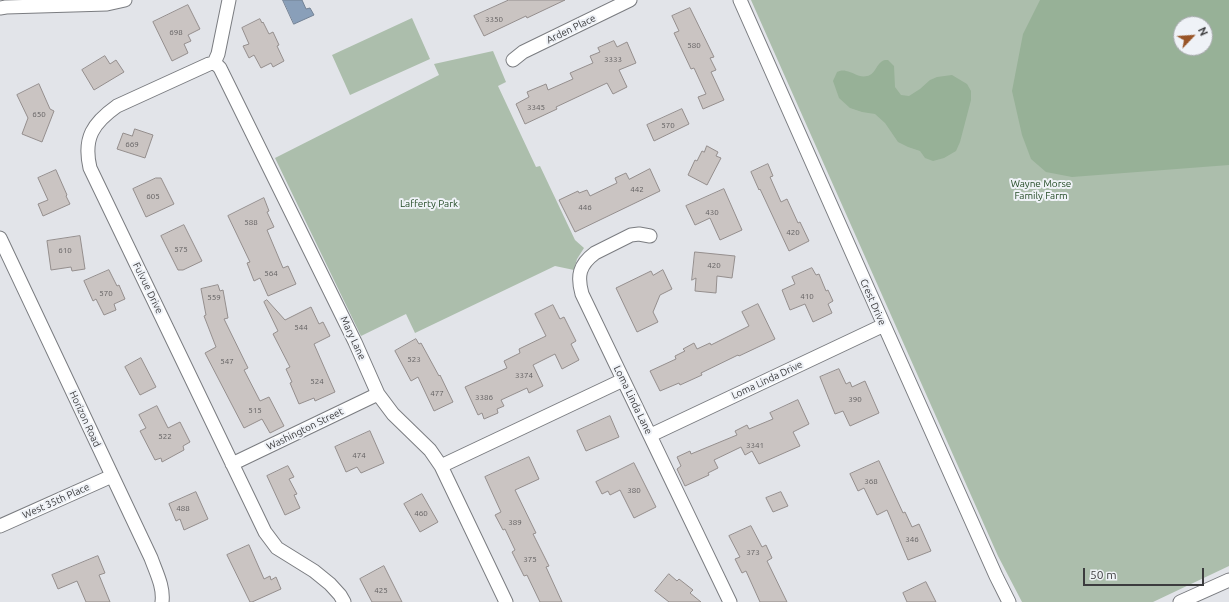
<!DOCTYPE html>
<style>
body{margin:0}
#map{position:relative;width:1229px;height:602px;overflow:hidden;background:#e2e4e9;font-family:Ubuntu,sans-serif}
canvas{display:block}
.north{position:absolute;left:1173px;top:16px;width:40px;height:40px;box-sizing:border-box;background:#eff2f7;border:1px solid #a7a9ad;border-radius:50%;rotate:65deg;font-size:11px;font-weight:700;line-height:16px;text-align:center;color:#3c3c3e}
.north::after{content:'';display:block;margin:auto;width:14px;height:18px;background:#995528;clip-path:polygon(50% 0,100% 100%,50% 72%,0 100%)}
.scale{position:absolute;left:1083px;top:568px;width:121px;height:18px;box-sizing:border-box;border:2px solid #3c3c3e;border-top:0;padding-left:5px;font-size:12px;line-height:14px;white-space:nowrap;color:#3c3c3e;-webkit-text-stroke:3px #eff2f7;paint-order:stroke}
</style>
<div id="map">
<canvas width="1229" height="602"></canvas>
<div class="north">N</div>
<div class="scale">50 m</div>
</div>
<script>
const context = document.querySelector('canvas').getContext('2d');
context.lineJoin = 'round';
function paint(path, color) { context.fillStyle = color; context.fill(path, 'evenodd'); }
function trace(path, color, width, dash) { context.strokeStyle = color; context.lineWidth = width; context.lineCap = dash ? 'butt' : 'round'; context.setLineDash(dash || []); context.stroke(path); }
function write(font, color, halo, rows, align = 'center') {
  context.font = font + ' Ubuntu,sans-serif'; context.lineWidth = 4; context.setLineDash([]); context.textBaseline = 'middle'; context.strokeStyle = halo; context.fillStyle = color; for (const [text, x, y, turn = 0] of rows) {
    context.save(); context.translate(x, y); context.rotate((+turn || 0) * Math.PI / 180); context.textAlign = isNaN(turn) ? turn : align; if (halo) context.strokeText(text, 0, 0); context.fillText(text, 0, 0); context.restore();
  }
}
paint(new Path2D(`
 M751,0H1229V566L1153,602H1022L998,556ZM1181,24H1205V48H1181Z
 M412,18L430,59L350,95L332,55Z
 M493,51L506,82L498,86L536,167L540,166L575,240L584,248L577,259L574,270L555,266L415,333L406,314L361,336L275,158L439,75L434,64Z`), '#acbeac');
paint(new Path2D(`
 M1040,0H1229V165L1072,177L1046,172L1031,159L1022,135L1012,91L1023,34ZM1181,24H1205V48H1181Z
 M885,60H888L894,66L895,87L901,95L909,96L920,89L930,80L937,77L952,75L967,84L971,91V100L960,142L956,151L944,158L933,161L925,158L920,151L908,147L898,142L885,123L875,114L862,112L850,108L839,98L833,81L837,72C839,71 843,70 846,71C853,72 859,78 867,76C876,75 876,62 885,60Z`), '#97b197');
const water = new Path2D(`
 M283,0H302L306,9L310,8L314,15L294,24Z`);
paint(water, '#899fb9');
trace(water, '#728194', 1);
const building = new Path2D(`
 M509,0H565L527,18L526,16L484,36L474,16Z
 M188,5L200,29L188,35L191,41L184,44L188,53L172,61L153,22Z
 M690,8L714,57L710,58L716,70L711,72L724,100L703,109L698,97L706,94L694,68L691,69L674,33L679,31L672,16Z
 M260,19L262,23L263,22L269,34L273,32L279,45L277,46L284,61L273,67L271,63L261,68L254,55L249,58L243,46L249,44L242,28Z
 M614,41L617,47L627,42L636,63L619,70L627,87L613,94L607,83L556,107L557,109L525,124L516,104L529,97L527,92L546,84L548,90L573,79L570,73L593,63L590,56L600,52L598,48Z
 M105,56L110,64L116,60L124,72L94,90L82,70Z
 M39,84L50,109L54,111L42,142L22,134L28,118L17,95Z
 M682,109L689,124L654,141L647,125Z
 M135,129L153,135L145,158L117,149L123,133L132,136Z
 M707,146L718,152L716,156L721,158L707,185L688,175L695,160L697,161L702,151L704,152Z
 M768,164L773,176L770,177L781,202L787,199L798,223L800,222L809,241L789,251L760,189L759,190L751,172Z
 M650,169L660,191L575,232L559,200L578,191L579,193L587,190L590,196L617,183L615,178L626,173L629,179Z
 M56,170L67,195L66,196L70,204L43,216L38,204L48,200L38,178Z
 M156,178H161L174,204L146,217L133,189Z
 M724,189L742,230L720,240L710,218L695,225L686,206Z
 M264,198L269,211L267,212L274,227L267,230L283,268L288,266L296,284L268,296L260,278L254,281L247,263L250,262L228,216Z
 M184,225L202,261L183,270H178L161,236Z
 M80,236L85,269L72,271L71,267L51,270L47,241Z
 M695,252L735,256L732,278L717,276L716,293L695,291L696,278L692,280Z
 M812,268L816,275L819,274L826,291L828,290L833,301L828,304L832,313L813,322L805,304L790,310L782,290L795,284L792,277Z
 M109,270L117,286L119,285L125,299L114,304L116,310L104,315L96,299L93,301L84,281Z
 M663,270L672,289L660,295L653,312L658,322L637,332L616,288L651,271L653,275Z
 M218,285L220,291L223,290L228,318L224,319L248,368L244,370L260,401L269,397L284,426L270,433L262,419L244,428L205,353L216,347L204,316L206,315L201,289Z
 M267,300L285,320L311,307L319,324L323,322L330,336L314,344L335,392L315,401L314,398L299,404L290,383L292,382L286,369L290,367L273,334L278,331L264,302Z
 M758,304L775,339L739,356L738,355L701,373L702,375L680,385L679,383L660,391L650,371L676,359L675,356L685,351L683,349L694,343L697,349L710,343L711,345L749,326L742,312Z
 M553,305L560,319L564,317L576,341L571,344L579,360L562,369L555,354L533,365L543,386L529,393L527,388L501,400L504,406L497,409L498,413L484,419L482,413L478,415L465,387L507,368L504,361L520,353L519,349L546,336L535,314Z
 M416,339L419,344L421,343L439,376L440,375L453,402L434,411L418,377L411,381L395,351Z
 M141,358L156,387L140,395L125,367Z
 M839,369L846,384L850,382L852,387L865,381L879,413L850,426L843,411L835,414L820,377Z
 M798,400L809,424L793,432L800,446L759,464L752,451L745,455L741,447L714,460L718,468L708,473L709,475L685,486L677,469L681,466L677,457L690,451L691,454L737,435L735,431L747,425L749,429L773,419L770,413Z
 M157,406L168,428L180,422L190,442L183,446L184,450L162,462L161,458L155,460L140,431L146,428L139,415Z
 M610,416L619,437L586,451L577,431Z
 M370,431L384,463L361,473L357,467L346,472L335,447Z
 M529,457L539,479L515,490L536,533L533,534L549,566L546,567L562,602H540L527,575L524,576L512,552L515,550L505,529L503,530L495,515L501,512L485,477Z
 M879,461L903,513L905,512L912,527L919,524L931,551L908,560L887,510L877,515L864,488L858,491L850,474Z
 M634,463L656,507L634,518L620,490L610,495L608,491L602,494L596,482Z
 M288,466L294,477L289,479L297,494L294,495L300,508L285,515L267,476Z
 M196,492L208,519L184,530L180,519L176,521L169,504Z
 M781,492L788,506L773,512L766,498Z
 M422,494L438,522L420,532L404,504Z
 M751,526L762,547L766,545L772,558L767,561L787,602H760L746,571L742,573L735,559L740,557L729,536Z
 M249,545L264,579L270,576L271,580L276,577L281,589L252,602H250L227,555Z
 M98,556L105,573L99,575L110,602H86L77,581L58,589L52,575Z
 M384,566L402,602H372L360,579Z
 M669,574L677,581L679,579L693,590L690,593L701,602H669L655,591Z
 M926,582L936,602H907L903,593Z`);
paint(building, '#cac4c2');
trace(building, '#948e8d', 1);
const minor = new Path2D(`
 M229,0L218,54L214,63L209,64L117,106C93,123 83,138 90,168L265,532L277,548L314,571L330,584L340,595L344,602
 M740,0L884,325L996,576L1009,602
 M0,8L6,7L107,4L125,0
 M513,60L523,52L630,0
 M214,63L216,64L220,68L355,342L378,394L393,414L430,450L441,466L506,602
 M650,236L639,234L631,235L595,253C579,265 577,276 582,294C631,398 681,499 730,602
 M0,238L151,558C156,572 164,587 162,602
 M651,435L884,325
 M232,464L378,394
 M441,466L623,380
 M0,526L112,476
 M1180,602L1229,580`);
trace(minor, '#7a7c80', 15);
trace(minor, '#fff', 13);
write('8px', '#605e5f', null, [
 ["3350",494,19],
 ["698",176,32],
 ["580",694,45],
 ["3333",613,59],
 ["3345",536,107],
 ["650",39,114],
 ["570",668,125],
 ["669",132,144],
 ["442",637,189],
 ["605",153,196],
 ["446",585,207],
 ["430",712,212],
 ["588",251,222],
 ["420",793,232],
 ["575",181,249],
 ["610",65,250],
 ["420",714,265],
 ["564",271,273],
 ["570",106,293],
 ["410",807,296],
 ["559",214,297],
 ["544",301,327],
 ["523",414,359],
 ["547",227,361],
 ["3374",524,375],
 ["524",317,381],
 ["477",437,393],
 ["3386",484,397],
 ["390",855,399],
 ["515",255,410],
 ["522",165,436],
 ["3341",755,445],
 ["474",359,455],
 ["368",871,481],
 ["380",634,490],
 ["488",183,508],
 ["460",421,513],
 ["389",515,522],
 ["346",912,539],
 ["373",753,552],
 ["375",530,559],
 ["425",381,590]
]);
write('10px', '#3c3c3e', '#eff2f7', [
 ["Arden Place",571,29,-26],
 ["Fulvue Drive",148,288,64],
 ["Crest Drive",873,302,66],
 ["Mary Lane",353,338,65],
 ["Loma Linda Drive",767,380,-25],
 ["Loma Linda Lane",633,400,64],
 ["Horizon Road",85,419,65],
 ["Washington Street",305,429,-26],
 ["West 35th Place",56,501,-24]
]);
write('10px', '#234a25', '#eff2f7', [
 ["Wayne Morse",1041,184],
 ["Family Farm",1041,196],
 ["Lafferty Park",429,204]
]);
</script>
